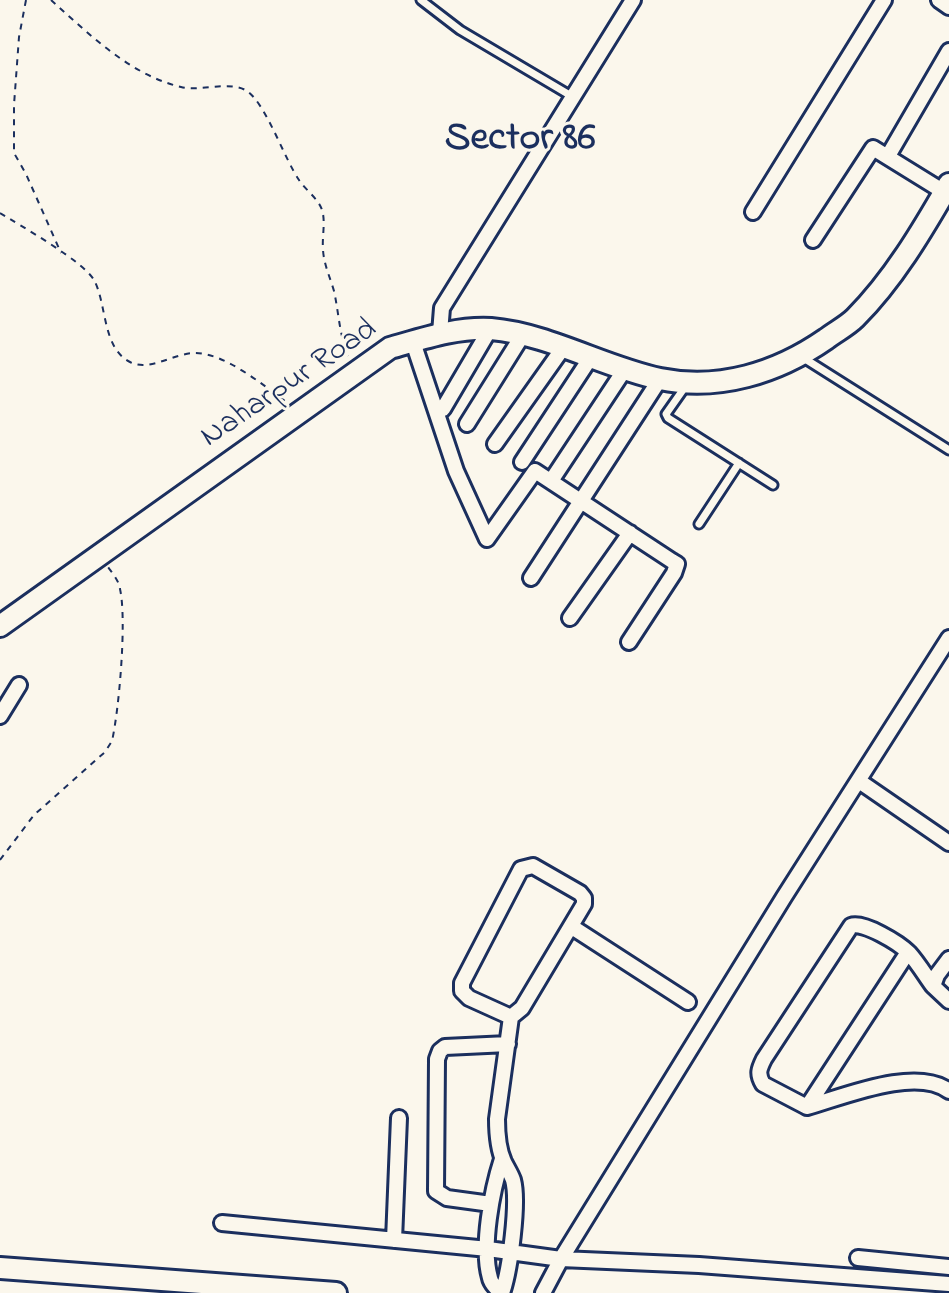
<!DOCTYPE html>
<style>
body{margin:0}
canvas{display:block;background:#fbf7ec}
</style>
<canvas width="949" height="1293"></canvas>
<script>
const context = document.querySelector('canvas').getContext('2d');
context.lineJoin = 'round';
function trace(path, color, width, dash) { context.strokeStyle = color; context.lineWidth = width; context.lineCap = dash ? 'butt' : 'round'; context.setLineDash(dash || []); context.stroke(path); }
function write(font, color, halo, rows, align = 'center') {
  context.font = font + ' "Indie Flower",sans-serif'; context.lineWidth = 6; context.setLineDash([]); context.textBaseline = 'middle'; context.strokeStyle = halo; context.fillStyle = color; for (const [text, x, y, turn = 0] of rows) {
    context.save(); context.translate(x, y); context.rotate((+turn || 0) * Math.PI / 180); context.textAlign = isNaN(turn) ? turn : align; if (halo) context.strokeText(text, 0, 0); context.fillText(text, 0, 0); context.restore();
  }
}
const lane = new Path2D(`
 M421,0L460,30L573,97
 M802,357L949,450
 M685,387L666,414L668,418L773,485
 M699,524L739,463`);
const street = new Path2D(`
 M939,0L949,7
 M888,156L949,51
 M753,212L884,0
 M813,240L873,148L949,195
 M440,333L442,308L633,0
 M413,342L456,471L487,539
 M443,409L490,329
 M467,424L522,336
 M495,444L563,348
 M522,462L591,357
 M551,481L625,369
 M487,539L535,471L672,561L677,564L674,573L629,642
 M531,578L660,379
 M570,618L630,533
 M0,716L19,685
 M859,781L949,843
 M572,927L688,1002
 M949,959L937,975L933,986L949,1001
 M933,986C925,975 918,963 909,953C899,943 863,921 851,926L764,1059C759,1069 757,1074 763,1084L807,1107C843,1097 916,1066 949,1091
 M807,1107L908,952
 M491,1204L447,1198L436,1191L437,1059L440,1051L445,1047L508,1044
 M222,1223L488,1249L561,1259L699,1265L949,1284
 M394,1240L399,1118
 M858,1258L949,1267
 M501,1293C497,1289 491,1284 490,1278C481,1247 492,1190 502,1159
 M502,1293C510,1270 519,1202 513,1180C511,1174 507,1168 504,1162C498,1149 497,1133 497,1119L511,1017L522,1008L584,904V898L580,893L533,866L521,869L462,983V991L469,998L511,1017
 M543,1293L561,1259L784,897L949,638`);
const secondary = new Path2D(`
 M0,626L390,348C422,339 456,327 491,329C549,334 603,367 660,379C719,391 777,373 826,339C835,332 847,326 855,318C893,280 922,231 949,184
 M0,1268L336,1293`);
trace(lane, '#1b2f5e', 13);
trace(street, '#1b2f5e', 20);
trace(secondary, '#1b2f5e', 26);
trace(new Path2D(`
 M26,0L19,37L14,105V153L26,174L61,253
 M51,0C89,34 130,75 181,87C201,92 230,80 247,91C266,104 284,158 299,180C306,191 321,200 323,214C325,225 322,238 323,250C324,265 330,277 334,291C339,314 339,333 348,356
 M0,213C21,226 83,261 94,280C107,304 102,348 130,362C150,372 174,353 195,353C224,353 262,384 285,401
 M0,860L34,815L105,752L112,741C119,710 127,620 120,589C119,581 113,574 108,567`), '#1b2f5e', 2, [6, 6]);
trace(lane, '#fbf7ec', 7);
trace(street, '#fbf7ec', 14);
trace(secondary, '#fbf7ec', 20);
write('32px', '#1b2f5e', '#fbf7ec', [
 ["Naharpur Road",290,385,-34]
]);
write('bold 40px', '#1b2f5e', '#fbf7ec', [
 ["Sector 86",520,141]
]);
</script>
